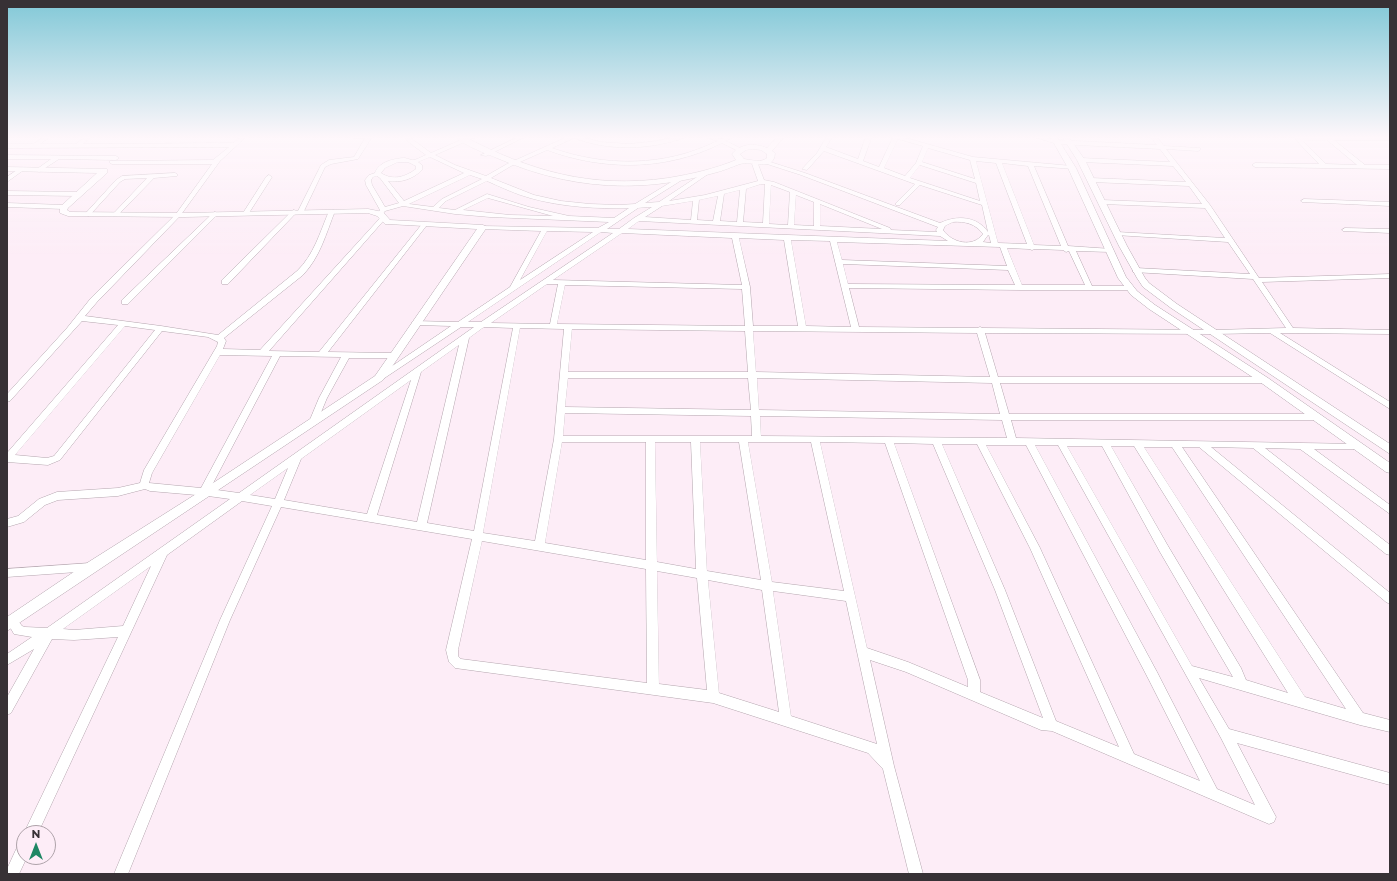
<!DOCTYPE html>
<style>
body{margin:0}
#map{position:relative;width:1397px;height:881px;overflow:hidden;background:#fdedf7;font-family:Montserrat,sans-serif}
canvas{display:block}
.frame{position:absolute;inset:0;border:8px solid #373135;pointer-events:none}
.north{position:absolute;left:16px;top:825px;width:40px;height:40px;box-sizing:border-box;background:#fdedf7;border:1px solid #aea2a9;border-radius:50%;rotate:0deg;font-size:11px;font-weight:700;line-height:16px;text-align:center;color:#373135}
.north::after{content:'';display:block;margin:auto;width:14px;height:18px;background:#1e8764;clip-path:polygon(50% 0,100% 100%,50% 72%,0 100%)}
</style>
<div id="map">
<canvas width="1397" height="881"></canvas>
<div class="frame"></div>
<div class="north">N</div>
</div>
<script>
const context = document.querySelector('canvas').getContext('2d');
context.lineJoin = 'round';
function trace(path, color, width, dash) { context.strokeStyle = color; context.lineWidth = width; context.lineCap = dash ? 'butt' : 'round'; context.setLineDash(dash || []); context.stroke(path); }
function paint(path, color) { context.fillStyle = color; context.fill(path, 'evenodd'); }
const minor = new Path2D(`
 M45,136H51L40,144H76L86,136H92L83,144L233,143L241,136H247L220,161L180,216L97,302L85,316L161,326L218,335L297,271C314,255 320,232 329,211L334,210L335,211C326,234 320,257 303,275L224,338L226,341L223,349L260,350L381,217H385V219L269,351L319,352L422,224H426L427,225L328,352L393,353L397,356L396,358H349L327,398L317,422L313,425L309,422L319,398L341,357L280,356L210,489L239,493L474,327H461L383,379L380,380L376,377L451,326L416,325H413L412,323L413,321L458,322L510,287L541,231L483,229L480,227L481,226L598,228L609,222L490,217L455,214L403,206L385,211L382,215H378L377,214L380,210L366,185L365,180L369,175L375,173C378,162 395,158 405,158C408,159 412,160 414,160C418,159 423,156 426,155L411,144L402,136H408L431,153L470,136H477L476,137L435,155L455,165L486,176L507,164L569,136H578L601,142L629,144L657,141L679,136H687C681,140 673,141 666,143C635,150 604,149 574,138L552,148C605,167 665,167 717,141L705,137L704,136H712L721,139L727,136H734L726,141L742,149V151H738L722,143C667,171 604,171 547,150L511,166L491,178L534,195L561,201L590,204L619,205L635,204L681,176H685V178L645,203L659,202L706,171L708,172V174L669,201L705,195L758,181L752,164L755,162L758,164L764,180L774,182L890,228L891,230L937,232L936,230L938,227L801,175L761,162L764,160L805,173L940,223C957,215 977,216 988,232L982,205L920,185L900,205H896V203L915,184L824,151L807,170L802,169L817,153L827,136H833L826,147L858,159L866,136H872L863,161L879,167L893,137L891,136H899L973,157L1072,166L1075,168L1074,169L1034,166L1068,246L1112,249V251L1110,252L1076,251L1092,286H1130L1134,288L1133,290H1020L849,288L859,327L977,328L980,327L983,328L1213,330L1286,328L1253,279L1133,272V268H1136L1250,274L1228,242L1115,235V233L1117,232L1225,238L1205,208L1102,204L1099,202L1102,200L1202,204L1189,186L1091,182L1088,180L1091,178L1186,182L1173,166L1081,162L1078,160L1081,158L1170,162L1160,149L1057,144L1031,136H1039L1057,140L1157,145L1150,136H1156L1164,146L1200,148V150L1198,151L1166,149L1210,205L1259,278L1390,274V278L1262,282L1293,328L1390,330V334L1280,333L1390,402V409L1270,333L1213,334L985,333L998,377H1264L1268,380L1264,383H1000L1009,414H1316L1320,417L1316,420H1011L1016,438L1359,444L1361,446L1359,448L1356,449H1314L1390,505V514L1300,449L1265,448L1390,545V555L1386,554L1253,448L1211,447L1390,593V604L1386,602L1199,447H1182L1363,713L1390,720V732L1360,725L1199,678L1229,729L1390,773V785L1237,743L1276,817L1274,822L1269,824L1052,731L1041,730L906,672L870,660L894,766L923,874H909L883,769L868,753L713,703L455,668L449,662L446,650L472,539L281,507L230,620L128,874H114L220,620L272,506L242,501L167,555L38,833H24L118,637L74,640L52,639L11,713L7,715V697L34,649L7,665V654L32,637L14,634L7,622L8,618L12,616L16,618L22,626L25,627L47,628L230,499L208,496L150,491L145,489L118,496L58,500L45,505L24,522L7,527V519L18,516L39,499L57,492L118,488L140,483L144,470L217,346L218,342L208,337L162,331L60,460L48,465L7,462V453L118,325L82,321L10,401L7,402V394L67,328L91,298L176,214L212,164H112L110,163V161L213,160L229,147L7,148V144H33ZM898,139L923,146L916,163L905,176L884,168ZM928,148L970,160L975,179L922,162ZM430,157L464,173L404,201L388,181C401,183 413,179 422,170V165L418,162ZM976,161L996,163L1027,244L998,243ZM398,162H408L416,166V169C405,177 393,181 381,173L385,168ZM1002,163L1028,166L1061,246L1034,245ZM920,165L976,183L980,201L910,178ZM470,175L482,179L442,199L433,207L409,204ZM377,176L380,178L399,203L385,207L372,185L371,180L373,177ZM487,181C501,187 515,194 530,198C562,207 597,209 629,208L614,218L569,216L529,207L487,194L455,210L439,208L446,201ZM761,184H765L763,223L743,222L746,189ZM771,185L790,192L788,225L769,224ZM740,190L737,222L720,221L724,194ZM796,195L814,202V226L794,225ZM718,196L713,221L697,220L699,200ZM488,198L553,216L510,215L463,210ZM693,201L691,220L645,217L662,206ZM820,204L882,229L820,226ZM648,207H652L634,218L619,229H607L638,208ZM639,221L940,236L948,241L628,229ZM953,222C965,221 976,224 983,234C973,248 952,243 943,230L945,226ZM547,231L593,232L520,280ZM601,232L613,233L481,322H468ZM622,233L732,238L742,285L553,280ZM989,235L991,243L983,242L988,235ZM739,238L784,240L798,326H753L750,287ZM791,240L830,241L851,327L806,326ZM837,242L1000,247L1007,266L842,260ZM1007,248L1029,249L1032,250L1035,249L1063,250L1066,252L1069,251L1085,285H1022ZM843,264L1008,270L1015,285L848,284ZM547,284H558L550,324L491,323ZM565,285L742,289L745,326L557,324ZM125,326L155,330L54,456L47,458L15,455ZM484,327L513,328L474,531L427,523L469,338ZM520,328L564,329L554,439L535,541L483,533ZM572,329L745,331L748,372H568ZM753,331L977,333L990,377L756,372ZM459,345L417,522L377,515L421,372ZM220,355L272,356L201,488L149,483L152,473ZM568,378H748L751,410L565,407ZM757,378L992,383L1000,414L759,410ZM411,380L367,514L284,500L301,459ZM565,413L751,416L752,436H563ZM760,416L1002,420L1007,438L761,436ZM562,442H646V560L545,543ZM655,442H691L696,569L657,562ZM700,442H739L761,580L707,571ZM748,442H811L844,591L772,582ZM820,442L885,443L968,680V687L908,662L867,648ZM894,443L933,444L995,590L1043,718L980,692V680ZM942,444H977L1030,548L1119,747L1056,721L1005,590ZM986,445H1026L1149,680L1200,781L1134,754L1040,548ZM1035,445H1058L1221,738L1255,805L1217,789L1157,672ZM1067,446H1102L1160,552L1233,677L1192,666ZM1111,446H1134L1288,693L1246,680L1241,668L1168,546ZM1144,447H1172L1346,709L1305,697ZM288,468L275,499L250,495ZM482,541L646,569L647,683L461,659L458,656V650ZM151,566L123,626L74,630L63,629ZM657,571L697,578L707,690L659,684ZM708,580L762,590L779,712L719,693ZM773,591L846,601L877,744L791,716Z
 M350,136H370L372,137L358,159L331,164L325,167L304,211L299,212L298,211L321,165L329,160L354,157L365,138H353Z
 M520,136H527L486,156L481,155Z
 M1390,136V140H1334L1365,165H1390V169L1255,167L1252,165L1255,163L1319,164L1296,140V138L1298,137ZM1327,140L1357,165L1326,164L1303,141Z
 M7,155L116,156L119,158L116,160L59,159L39,172L36,170L37,169L51,159H7Z
 M20,168L25,169L7,182V177Z
 M175,173L177,174V176L154,178L117,216H113V214L147,178L125,179L120,182L89,216L84,215L116,180L122,176Z
 M269,175L272,177L249,213L244,214L243,213L266,177Z
 M7,191L78,192L81,194L78,196L7,195Z
 M1304,199L1390,202V206L1302,202L1301,201Z
 M7,203L64,205L67,207L64,209L7,207Z
 M294,210L296,211V213L228,284H222V280L292,211Z
 M215,212L217,213V215L128,304H122V300L213,213Z
 M1345,228L1390,229V233L1343,231L1342,230Z
 M91,563L95,564L96,567L95,570L91,571L7,577V569Z
 M24,841V857H27L19,874H7V869L19,843Z`);
const tertiary = new Path2D(`
 M455,136H463C530,171 591,189 668,178C692,174 714,169 736,160L732,154C741,143 755,143 767,148L778,136H785L772,151L775,153C774,173 751,160 740,164C731,167 723,171 714,173C639,194 568,189 497,158C487,154 460,144 455,136ZM753,149L761,150L767,154V158C761,163 752,160 744,159L740,154L746,150Z
 M1050,136H1056L1076,168L1126,277L1137,291L1155,305L1268,378L1390,463V473L1386,472L1260,382L1149,309L1131,295L1118,278L1068,168Z
 M1062,136H1068L1085,160L1127,246L1145,278L1149,283L1177,304L1390,444V454L1171,308L1143,287L1137,278L1119,246L1077,160Z
 M7,167L107,169V173L68,208L67,210L70,212L184,213L368,209L383,212L390,220L483,225L487,227L383,380L7,631V617L87,563L204,489L375,376L477,229L388,224H385L377,216L368,213L184,217L68,216L60,213V207L97,173L7,171Z`);
trace(minor, '#b4a5ae', 1);
trace(tertiary, '#b4a5ae', 1);
paint(minor, '#fff');
paint(tertiary, '#fff');
const sky = context.createLinearGradient(0, 0, 0, 259);
sky.addColorStop(0, '#81c8d7');
sky.addColorStop(0.53, '#fef7fb');
sky.addColorStop(1, '#fef7fb00');
context.fillStyle = sky;
context.fillRect(0, 0, 1397, 259);
</script>
